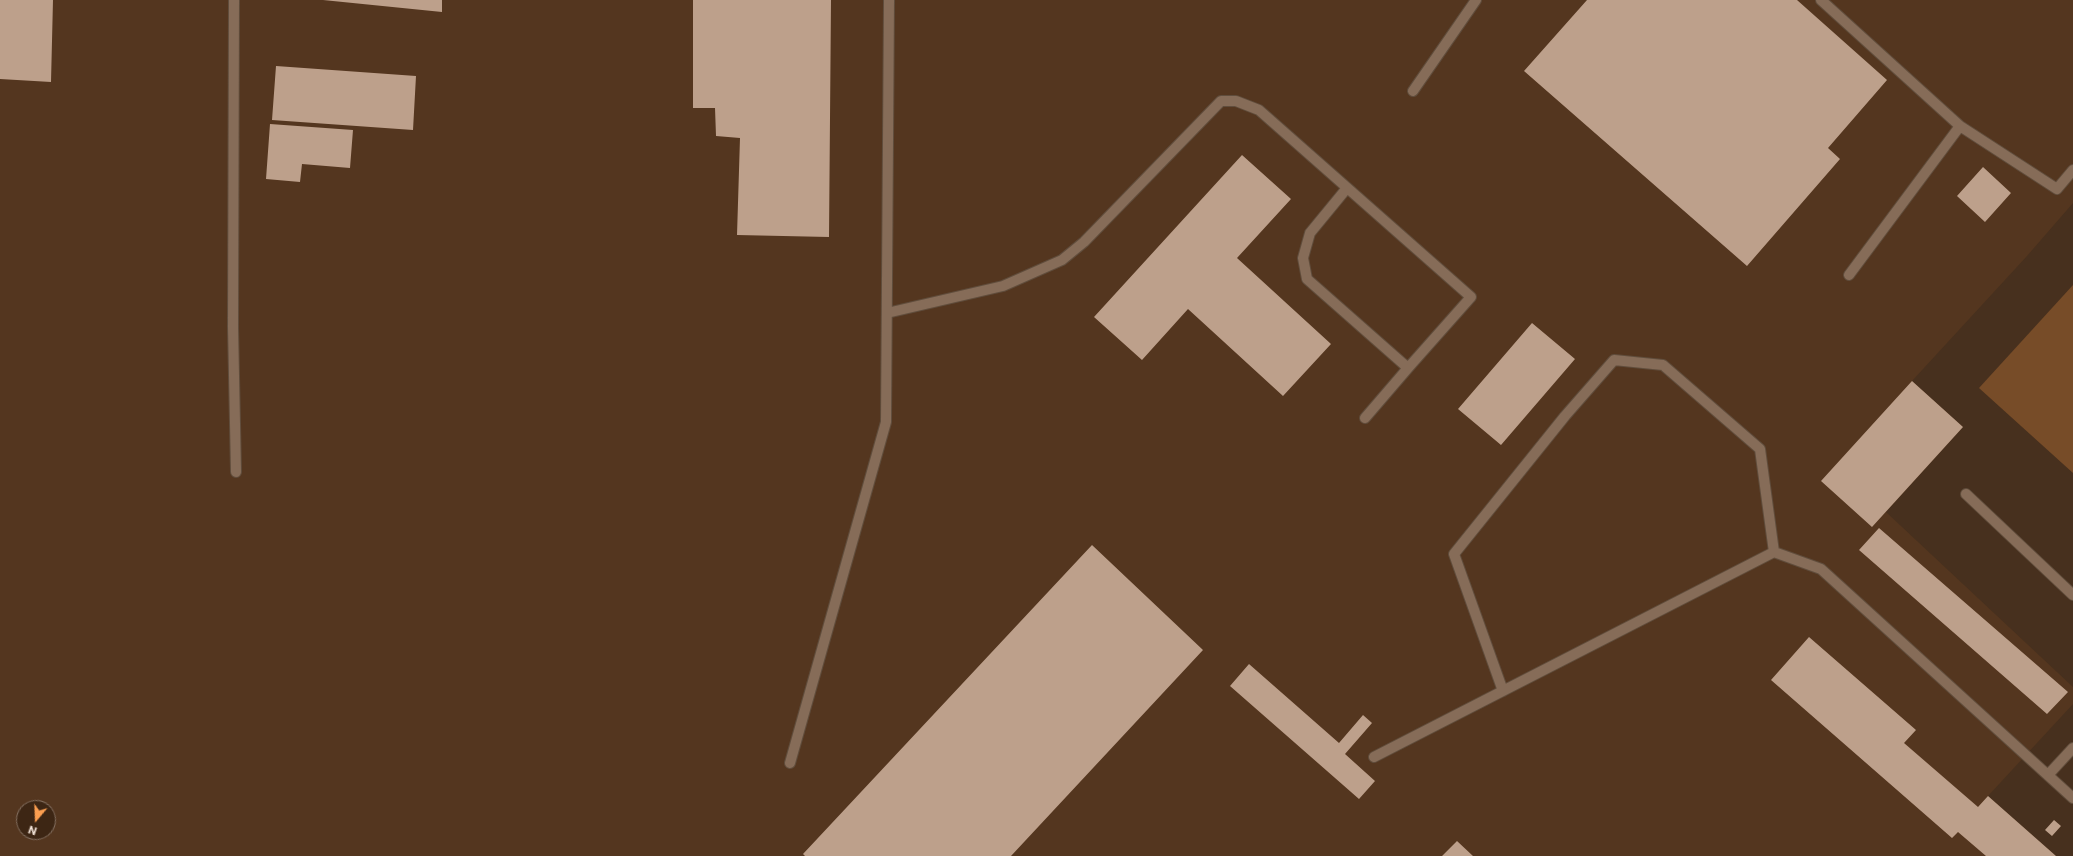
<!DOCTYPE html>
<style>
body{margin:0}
#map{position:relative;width:2073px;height:856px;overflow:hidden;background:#47301e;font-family:Commissioner,sans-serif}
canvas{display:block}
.north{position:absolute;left:16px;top:800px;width:40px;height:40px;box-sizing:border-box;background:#3d2614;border:1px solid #857162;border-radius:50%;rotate:199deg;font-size:11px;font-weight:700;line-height:16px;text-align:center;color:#f1e2d7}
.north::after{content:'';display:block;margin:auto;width:14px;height:18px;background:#fb9e50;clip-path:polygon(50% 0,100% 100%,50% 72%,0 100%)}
</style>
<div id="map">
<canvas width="2073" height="856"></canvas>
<div class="north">N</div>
</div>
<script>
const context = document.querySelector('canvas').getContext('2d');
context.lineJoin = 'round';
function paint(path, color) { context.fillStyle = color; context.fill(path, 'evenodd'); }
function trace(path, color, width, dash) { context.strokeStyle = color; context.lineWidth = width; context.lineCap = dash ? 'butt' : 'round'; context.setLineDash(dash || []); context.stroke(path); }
paint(new Path2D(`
 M0,0H2073V203L2027,256L1912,381L1963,427L1886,512L2073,687V704L1988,796L2056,856H0ZM24,808H48V832H24Z`), '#54361f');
paint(new Path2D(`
 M2073,285V473L1979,388Z`), '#774c28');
paint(new Path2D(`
 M0,0H53L51,82L0,79Z
 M323,0H442V12Z
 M693,0H831L829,237L737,235L740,138L716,136L715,108H693Z
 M1587,0H1797L1887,80L1828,148L1840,159L1747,266L1524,71Z
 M276,66L416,76L413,130L272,120Z
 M270,124L353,130L350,168L302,164L300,182L266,179Z
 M1242,155L1291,199L1237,258L1331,344L1283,396L1188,309L1142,360L1094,317Z
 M1983,167L2011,193L1985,222L1957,196Z
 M1532,323L1575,359L1501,445L1458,409Z
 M1912,381L1963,427L1872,527L1821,481Z
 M1879,528L2068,692L2047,714L1859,550Z
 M1092,545L1203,650L1011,856H805L803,854Z
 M1809,637L1916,730L1904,743L1978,807L1988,796L2056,856H1986L1958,832L1952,838L1771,680Z
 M1249,664L1339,743L1363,715L1372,723L1345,754L1375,781L1359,799L1230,686Z
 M2054,820L2061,826L2052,836L2045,830Z
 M1457,841L1473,856H1442Z`), '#bda08b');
const minor = new Path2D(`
 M234,0L233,327L236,472
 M1821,0L1960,126L2057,189L2073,170
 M1413,91L1476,0
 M1849,275L1960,126
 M887,313L1003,286L1062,260L1084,242L1221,101H1236L1259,110L1471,297L1408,368L1307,279L1303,258L1310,233L1347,188
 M1365,418L1408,368
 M1966,494L2073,595
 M1503,691L1454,554L1565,416L1614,360L1663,365L1760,449L1774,552
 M1374,757L1774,552L1821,569L2073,798
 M790,763L886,422L889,0
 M2048,775L2073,748`);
trace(minor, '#604d3c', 12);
trace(minor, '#866c58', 10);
</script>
